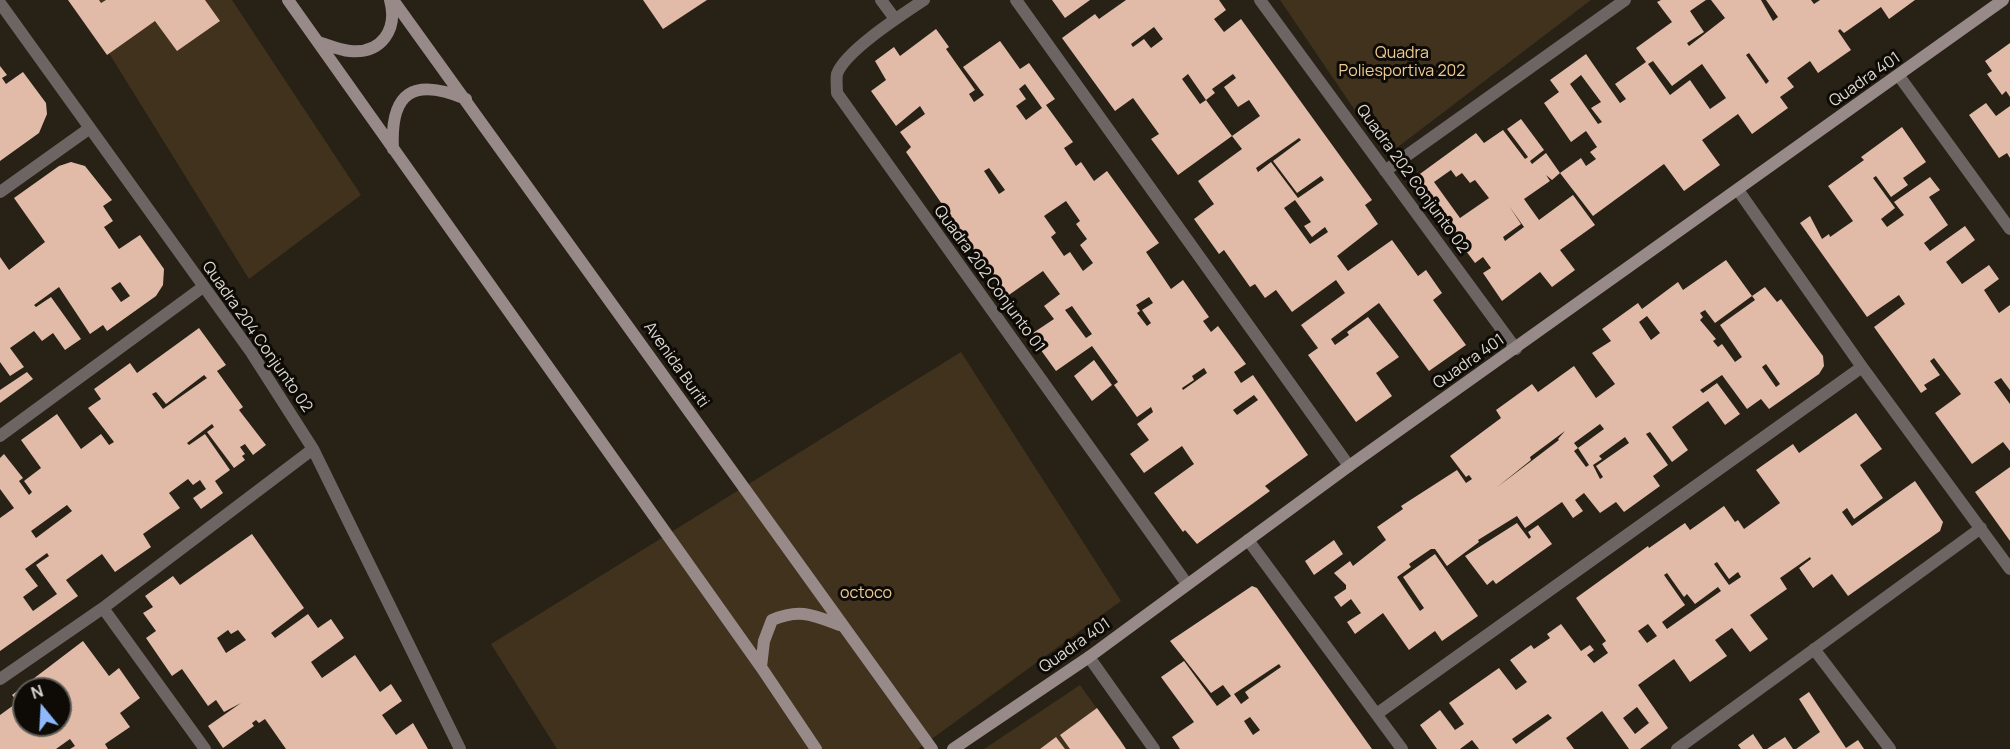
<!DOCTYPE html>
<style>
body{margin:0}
#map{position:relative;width:2010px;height:749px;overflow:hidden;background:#282116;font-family:Manrope,sans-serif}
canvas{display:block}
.north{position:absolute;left:12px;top:677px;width:60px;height:60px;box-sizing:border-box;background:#0e0b07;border:2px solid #605d57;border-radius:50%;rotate:342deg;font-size:16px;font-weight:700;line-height:24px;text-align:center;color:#dcd8d0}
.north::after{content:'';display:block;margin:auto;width:21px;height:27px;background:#8db9fc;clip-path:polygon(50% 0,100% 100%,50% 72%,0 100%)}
</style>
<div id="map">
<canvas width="2010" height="749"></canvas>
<div class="north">N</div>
</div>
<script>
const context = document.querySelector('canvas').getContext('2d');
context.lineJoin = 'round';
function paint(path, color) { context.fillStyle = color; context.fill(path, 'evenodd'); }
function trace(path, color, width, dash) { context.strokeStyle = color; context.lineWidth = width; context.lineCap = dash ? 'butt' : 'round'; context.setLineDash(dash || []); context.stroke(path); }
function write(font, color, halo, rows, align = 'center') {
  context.font = font + ' Manrope,sans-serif'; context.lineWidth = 6; context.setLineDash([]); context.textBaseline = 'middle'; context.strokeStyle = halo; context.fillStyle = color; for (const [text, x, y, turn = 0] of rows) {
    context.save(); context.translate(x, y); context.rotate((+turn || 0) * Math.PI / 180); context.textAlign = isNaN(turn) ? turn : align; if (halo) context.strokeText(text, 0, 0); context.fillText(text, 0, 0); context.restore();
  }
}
paint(new Path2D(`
 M76,0H232L361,195L249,279Z
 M1280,0H1591L1386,156Z
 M961,352L1121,601L918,749H557L491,644Z
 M1080,685L1126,749H984Z`), '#40321c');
paint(new Path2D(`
 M68,0H99L101,3L106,0H205L220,21L177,51L155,21L107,55Z
 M643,0H707L663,29Z
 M1052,0H1090L1065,18Z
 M1126,0H1219L1226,10L1214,19L1224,32L1241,19L1372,200L1365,205L1378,224L1337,256L1348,271L1392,240L1418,276L1426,270L1442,293L1433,300L1466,345L1429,371L1379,303L1331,339L1335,345L1349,335L1347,332L1368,317L1399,357L1376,373L1392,396L1356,422L1308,355L1318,348L1301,325L1345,293L1336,280L1292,312L1276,290L1265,298L1255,284L1250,287L1224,250L1219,254L1194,219L1214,204L1198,181L1242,149L1232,136L1178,175L1151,139L1159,134L1133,98L1115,111L1062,38L1095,14L1099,19ZM1154,27L1163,39L1151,48L1144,39L1133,47L1131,44ZM1188,74L1206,100L1200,104L1182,79ZM1233,74L1236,78L1224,87L1238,107L1249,100L1260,116L1232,136L1206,100L1215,93L1212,89ZM1299,138L1301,140L1273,161L1297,193L1321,176L1324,180L1298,198L1271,162L1258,172L1256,168ZM1295,200L1311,222L1304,226L1312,237L1325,227L1328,232L1310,244L1284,208Z
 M1661,0H1706L1690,11L1704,32L1687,43L1689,46L1725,18L1711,0H1761L1773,21L1778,17L1766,0H1811L1814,4L1820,0H1915L1889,19L1881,7L1844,33L1840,29L1838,31L1851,50L1818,73L1810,61L1787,78L1794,87L1780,97L1788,108L1752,134L1738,114L1702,140L1720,165L1684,191L1664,164L1593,216L1560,173L1581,158L1586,166L1596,159L1590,152L1597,147L1586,131L1571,142L1544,103L1559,92L1550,80L1586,54L1620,103L1626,99L1615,84L1646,62L1636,48L1672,22L1657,2ZM1749,53L1769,81L1766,84L1746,55ZM1653,61L1672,86L1702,64L1726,98L1710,109L1690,80L1670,95L1648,64ZM1581,75L1601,102L1591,108L1602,122L1598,124L1570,84Z
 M936,29L949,47L946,49L975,90L969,94L974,102L984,95L963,67L1000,41L1020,69L1029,63L1055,99L1046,105L1073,142L1064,148L1076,166L1081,162L1094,181L1107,171L1159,243L1146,252L1171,289L1183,280L1209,317L1203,321L1211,332L1218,326L1246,364L1234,372L1241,383L1253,375L1308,455L1265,486L1270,491L1197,544L1185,530L1183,532L1154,493L1194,464L1182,446L1144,473L1130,454L1149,440L1137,424L1153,412L1151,407L1137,417L1114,385L1118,382L1092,346L1056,371L1030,335L1054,319L1044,306L1060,294L1043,271L1006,297L906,152L911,147L900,132L925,114L920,106L896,126L871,91L886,80L875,61L894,47L900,56ZM1025,84L1042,108L1026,120L1016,106L1026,99L1019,89ZM989,168L1005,190L999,194L984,171ZM1066,201L1080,221L1076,224L1087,239L1080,245L1093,263L1083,271L1070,252L1064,256L1051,237L1056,233L1044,216ZM1149,297L1153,303L1142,310L1151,323L1147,326L1137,313L1140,311L1136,305ZM1072,306L1092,334L1086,338L1065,310ZM1204,368L1207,373L1183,390L1182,388L1194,380L1192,376ZM1254,395L1258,400L1237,415L1233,410Z
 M2010,43V97L2006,91L2002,95L1987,74L1992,71L1985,61Z
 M0,66L7,75L2,78L6,84L23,72L46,103L47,114L39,133L0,161Z
 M1986,103L1996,116L2010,106V158L2007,153L1999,158L1969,115Z
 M1521,119L1544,150L1530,161L1532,164L1546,153L1560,173L1552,180L1546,175L1550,181L1524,199L1539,220L1573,195L1595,225L1560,250L1575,270L1552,287L1540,272L1502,301L1483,273L1491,268L1483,257L1475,263L1448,227L1446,228L1413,179L1476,133L1484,143L1503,130L1525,159L1528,157L1507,129ZM1451,170L1456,177L1462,173L1470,183L1475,180L1489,198L1460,218L1434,182ZM1509,206L1524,227L1505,241L1503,237L1521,224Z
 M1902,127L1926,162L1903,178L1908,185L1891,197L1876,176L1873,178L1895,208L1881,219L1887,227L1904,215L1894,202L1930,177L1940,190L1929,197L1948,225L1924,243L1930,251L1965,226L1975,240L1946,262L1962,284L1989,265L1999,279L1984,290L1999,313L2010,305V390L2001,378L1994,382L2010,404V451L2003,442L1972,464L1935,413L1961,394L1934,358L1930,361L1940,375L1924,385L1927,389L1921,393L1874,327L1905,304L1899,295L1867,317L1800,223L1810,216L1822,239L1829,234L1830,237L1853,221L1828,186L1864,160L1861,157Z
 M71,162L85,166L112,200L103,206L113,221L104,227L119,249L140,235L164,269L163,285L156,296L107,331L103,325L90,334L59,287L34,305L36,307L51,297L81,339L65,350L53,333L42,341L34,331L10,348L24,367L10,376L0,362V257L9,270L45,242L14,198L59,166ZM120,282L130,296L121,302L111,288Z
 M1726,260L1752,296L1715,323L1705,310L1700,313L1703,317L1700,320L1716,339L1713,341L1718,347L1722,344L1735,362L1742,357L1720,325L1755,300L1752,296L1765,287L1777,302L1781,299L1823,356L1824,366L1819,374L1769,409L1761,399L1747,409L1722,375L1700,390L1703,393L1717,383L1740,414L1725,425L1708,401L1672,427L1688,450L1672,462L1650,432L1646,434L1668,465L1653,476L1660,486L1624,512L1616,502L1600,513L1584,493L1575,500L1583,511L1573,518L1562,502L1525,528L1517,516L1478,540L1479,542L1447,566L1435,549H1431L1409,564L1411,567L1397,577L1409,595L1420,611L1424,608L1403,577L1435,554L1478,616L1442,641L1435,631L1409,650L1383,613L1355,634L1347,622L1361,613L1351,599L1341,607L1334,597L1346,589V585L1334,573L1350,561L1353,566L1386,540L1377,527L1403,509L1401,506L1457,470L1466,483L1472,479L1469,475L1466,477L1450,456L1501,418L1496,410L1532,384L1538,392L1574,366L1596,398L1615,384L1592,353L1611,341L1602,329L1638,303L1642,309L1678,282L1683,290ZM1647,316L1660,333L1651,340L1639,322ZM1766,364L1780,384L1776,387L1762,367ZM1600,424L1604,429L1578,448L1589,465L1586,467L1574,451L1578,448L1574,443ZM1565,431L1558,439L1559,440L1496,488L1531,460L1530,457ZM1625,437L1629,443L1596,466L1603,477L1600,479L1593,465L1602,459L1599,456Z
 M199,328L226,365L217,371L243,407L239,410L266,445L253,455L245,444L240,447L245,454L242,456L245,460L234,468L207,432L214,427L212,424L187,443L189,445L205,434L230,470L215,481L223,493L201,509L193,498L206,489L200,480L193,485L188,479L169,493L180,508L143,534L151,547L115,572L102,554L66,580L78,596L0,651V518L14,508L0,489V458L4,454L23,478L19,481L29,495L32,492L24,481L41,468L21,440L57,414L81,449L101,434L109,445L114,442L88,408L101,399L94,389L130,363L137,373ZM204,375L207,378L163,409L152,394L156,392L166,404ZM67,505L72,511L36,538L31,531ZM47,553L49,556L36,565L57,594L33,611L23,597L38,586L25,569Z
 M1094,360L1112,385L1092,401L1074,376Z
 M27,372L33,379L0,403V390Z
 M1856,413L1882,449L1860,465L1883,498L1854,519L1847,508L1842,512L1852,526L1915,481L1943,522L1940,531L1848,596L1832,574L1813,588L1799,568L1811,559L1810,557L1780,578L1787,589L1750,615L1768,639L1750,652L1732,628L1715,640L1727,656L1690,682L1674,659L1638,685L1668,728L1640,749H1629L1602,711L1566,738L1574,749H1479L1472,740L1460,749H1437L1420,725L1440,710L1455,730L1464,724L1449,703L1499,668L1516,690L1527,682L1510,660L1531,645L1534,649L1550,638L1547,634L1561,624L1581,651L1590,645L1594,650L1587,655L1594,663L1608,653L1602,644L1606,641L1576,598L1648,546L1649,548L1685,523L1690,530L1724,506L1735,522L1738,520L1744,529L1780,503L1756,470L1793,444L1799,453ZM1717,562L1729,579L1738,572L1741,577L1729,585L1714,564ZM1667,573L1684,597L1687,594L1695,604L1718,587L1721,591L1667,629L1662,622L1685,605L1664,575ZM1648,624L1657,636L1647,643L1638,631ZM1637,707L1649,723L1635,734L1623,718ZM1548,714L1552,718L1516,744L1512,739Z
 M2010,467V541L1975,492Z
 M1517,523L1529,539L1531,537L1528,532L1538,525L1552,544L1496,584L1493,580L1487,585L1465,556Z
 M252,534L304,608L271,633L275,638L308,614L318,628L331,619L344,638L311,662L322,678L355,655L380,692L391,684L402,701L382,715L396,735L413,723L428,749H286L265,719L259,723L256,720L252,723L254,726L223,748L208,726L241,703L224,712L216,700L208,706L182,669L172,676L146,638L156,631L143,613L153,607L145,596L173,576L180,585ZM228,630L231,634L238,630L246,640L226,653L217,638Z
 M1334,540L1343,554L1314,575L1305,561Z
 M1252,586L1257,588L1372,749H1180L1172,737L1194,722L1161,677L1184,661L1217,706L1231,696L1223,685L1211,693L1170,641ZM1279,664L1281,667L1245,692L1249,698L1241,704L1234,694ZM1250,717L1260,730L1253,735L1244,721Z
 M83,641L109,676L119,668L140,698L120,713L130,727L105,744L108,749H70L75,746L70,739L56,749H0V715L18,702L12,695ZM24,689H60V725H24Z
 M1809,692L1846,748L1858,740L1864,749H1796L1820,732L1799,699Z
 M1097,708L1120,740L1126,749H1070L1060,735Z
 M1753,734L1763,749H1741L1738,745Z
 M1056,737L1065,749H1040Z
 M1785,737L1793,749H1767Z`), '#e1bba8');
trace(new Path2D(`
 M881,0L895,19
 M924,0C903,14 845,51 837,74C836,79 837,87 837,93L1187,584
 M1016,0L1349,466
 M1260,0L1516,349
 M0,3L251,352L313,449L460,749
 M1899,76L2010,229
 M1385,171L1625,0
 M1738,190L1862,367L2010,569
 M0,192L90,128
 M0,436L203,287
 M1248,540L1402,749
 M103,608L205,749
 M1814,649L1890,749
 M1089,657L1154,749
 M0,679L103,608L313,449
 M1378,713L1862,367
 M1677,749L1981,528`), '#6c6564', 12);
trace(new Path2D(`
 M288,0L761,667L816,749
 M393,0L932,749
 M318,42C328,45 339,50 350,51C382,54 398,29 390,0
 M393,149C390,92 413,77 466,99
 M761,667L764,641L772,620C800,608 813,615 840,625
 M953,749L1089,657L1349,466L2003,0`), '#978a89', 12);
write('16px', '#eecb94', '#0e0b07', [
 ["Quadra",1402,54],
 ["Poliesportiva 202",1402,72],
 ["octoco",866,594]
]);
write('16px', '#dcd8d0', '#0e0b07', [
 ["Quadra 401",1865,80,-35],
 ["Quadra 202 Conjunto 02",1412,179,54],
 ["Quadra 202 Conjunto 01",989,279,54],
 ["Quadra 204 Conjunto 02",257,337,55],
 ["Quadra 401",1469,362,-35],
 ["Avenida Buriti",676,365,55],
 ["Quadra 401",1075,646,-35]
]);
</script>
